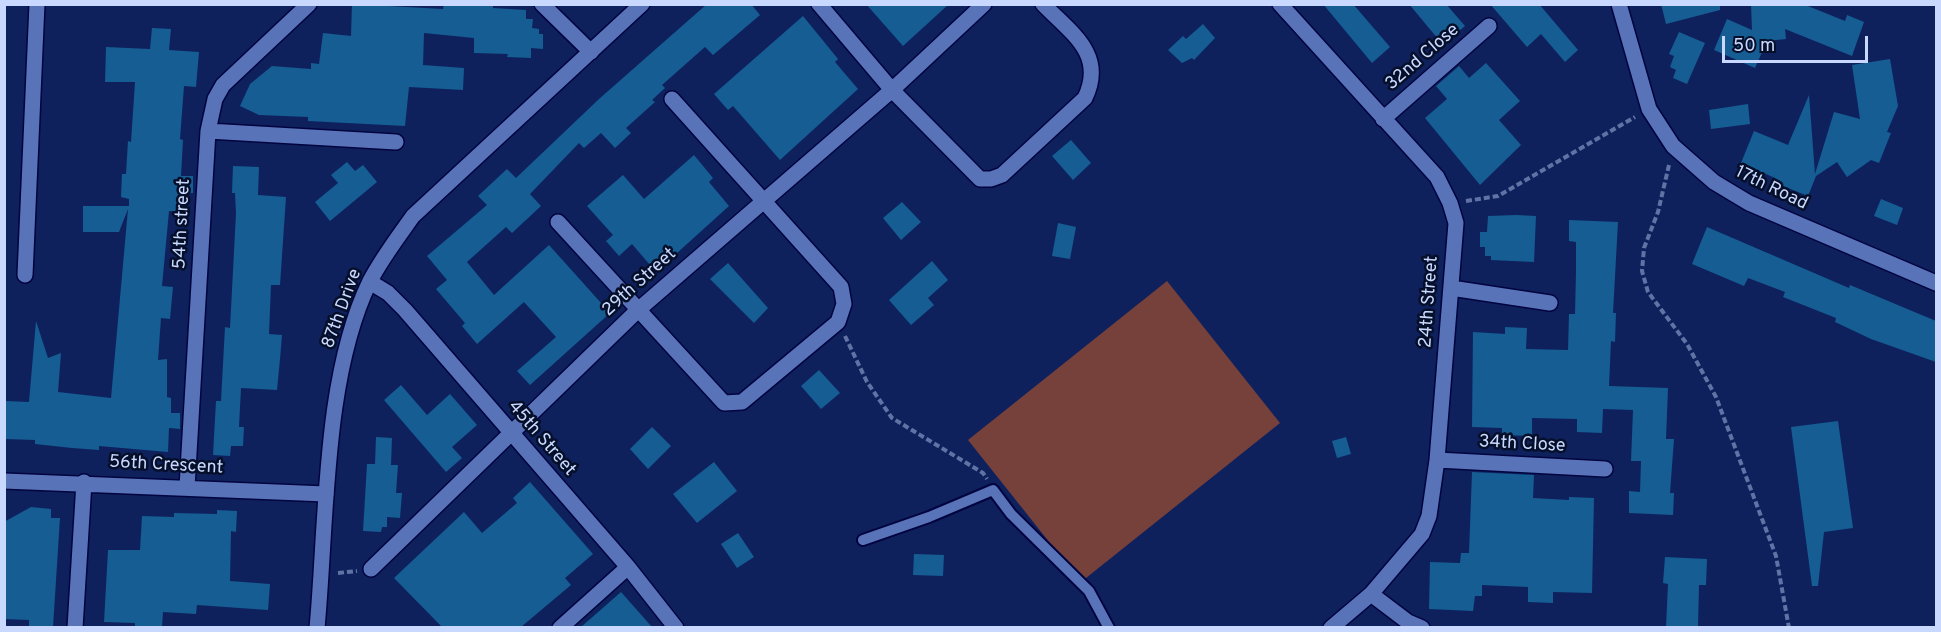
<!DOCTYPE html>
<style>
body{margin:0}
#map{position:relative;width:1941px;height:632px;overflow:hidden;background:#0f215d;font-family:Overpass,sans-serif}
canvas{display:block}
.frame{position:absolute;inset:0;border:6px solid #c8d8fe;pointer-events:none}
.scale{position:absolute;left:1722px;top:36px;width:146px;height:27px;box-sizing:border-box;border:3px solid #c8d8fe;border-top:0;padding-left:8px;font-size:18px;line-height:21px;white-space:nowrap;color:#c8d8fe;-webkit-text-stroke:4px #060f29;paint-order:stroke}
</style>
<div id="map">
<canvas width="1941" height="632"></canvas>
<div class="frame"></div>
<div class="scale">50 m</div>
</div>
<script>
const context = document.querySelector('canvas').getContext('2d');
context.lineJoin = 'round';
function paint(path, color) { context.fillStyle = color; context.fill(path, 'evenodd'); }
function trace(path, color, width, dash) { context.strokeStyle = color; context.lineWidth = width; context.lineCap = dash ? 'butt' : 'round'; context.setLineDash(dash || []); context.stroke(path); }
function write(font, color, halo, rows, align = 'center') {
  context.font = font + ' Overpass,sans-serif'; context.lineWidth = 5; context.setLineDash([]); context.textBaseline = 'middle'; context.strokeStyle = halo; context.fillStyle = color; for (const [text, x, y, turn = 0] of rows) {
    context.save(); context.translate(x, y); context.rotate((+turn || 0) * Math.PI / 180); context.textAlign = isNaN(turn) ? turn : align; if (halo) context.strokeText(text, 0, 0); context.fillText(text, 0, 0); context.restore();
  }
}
paint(new Path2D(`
 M1167,281L1280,423L1081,582L968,440Z`), '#76403b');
paint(new Path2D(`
 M352,4L443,9L444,4H493V8L526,10V19H533L532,28L539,29V34H543V49L531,48V58L507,57L508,54L474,53V38L424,33L423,65L464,68L463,90L409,87L405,126L308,121V117L259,115L240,106L250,84L272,66L311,69V63L319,64L323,33L351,36Z
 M707,4H751L760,15L713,55L705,47L662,85L665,88L652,100L655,102L626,128L631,133L615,148L601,133L584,148L579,143L530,194L541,206L512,233L506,227L467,262L494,295L549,245L610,313L530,385L517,371L556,337L524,302L477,344L462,326L465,323L436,289L447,280L427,256L487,205L478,196L507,169L516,178L599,99Z
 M866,4H949L903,46Z
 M1323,4H1353L1390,47L1372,63Z
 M1409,4H1446L1465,26L1443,45Z
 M1490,4H1539L1578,50L1565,62L1541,34L1527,47Z
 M1661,4H1720V10L1666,24Z
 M1751,4H1803L1845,21L1847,15L1864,22L1852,56L1785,29L1786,39L1767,41L1755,68L1714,50L1727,19L1752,30Z
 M803,16L838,59L835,62L858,89L780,160L733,106L728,110L714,94Z
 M1203,24L1215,38L1194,60L1192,58L1182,63L1168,50L1183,36L1186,39Z
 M152,28L171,29L169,50L199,52L196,87L184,86L180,139L183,140L181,176H193V193H182V200H177V212L169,211L162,286L173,287L170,319L161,318L158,360L167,359V397L171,398V413H180V429L169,428L168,452L99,446V450L72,448L35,444V440L5,439L6,401L29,402L36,321L48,358L61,353L58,392L111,398L128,209L119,232H83V206H129V199L121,197L122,174H126L128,141L131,142L135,82H105L106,47L150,49Z
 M1679,32L1705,43L1687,84L1673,78L1676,70L1670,67L1674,56L1669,54Z
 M1890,59L1898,106L1887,132L1891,133L1879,163L1871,160L1847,177L1837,162L1816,176L1808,196L1773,182L1775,178L1741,163L1754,131L1788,145L1809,95L1815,174L1834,112L1860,119L1852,65Z
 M1486,63L1520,101L1499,120L1521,145L1480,185L1425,118L1447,99L1436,86L1459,66L1469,78Z
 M1748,104L1750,124L1711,129L1709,110Z
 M1071,140L1091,163L1073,180L1052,156Z
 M694,155L713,178L709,182L729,206L656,272L632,244L619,256L606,241L613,235L587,206L623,175L644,199Z
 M347,162L355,171L363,165L377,182L330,221L315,202L338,183L331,175Z
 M233,166L259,167L258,195L286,197L280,285H271L269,334L282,335L280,359L277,390L241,388L239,427H244L243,446H231L230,456L213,455L216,401H221L225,327L230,328L236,213L235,193H232Z
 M1881,199L1903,208L1897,225L1874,216Z
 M902,202L921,222L901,240L883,218Z
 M1516,215L1536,216L1534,262L1491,260V256H1485V247H1480V232H1487L1488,216Z
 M1569,220L1618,222L1613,313H1616L1615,342L1611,341L1609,386L1668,388L1666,439H1674L1670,493H1674L1673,515L1629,513V491L1640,492L1641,461H1631L1633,410L1603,409L1602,433L1577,432V419L1532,418V436L1502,435V428L1472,427L1473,332L1505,334V327L1527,328L1526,349L1568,350L1569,314H1575L1576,272V242L1569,241Z
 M1058,223L1076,227L1070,259L1052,256Z
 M1707,227L1849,288L1850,285L1936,321V362L1871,339L1835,322L1836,318L1783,297L1785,292L1748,278L1744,286L1692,264Z
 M932,261L948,280L928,298L934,305L911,325L889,300Z
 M728,263L768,308L754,323L710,279Z
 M819,370L840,393L821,409L801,386Z
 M401,385L427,415L450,394L477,425L452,447L462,458L446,472L384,400Z
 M1838,421L1853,528L1824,532L1818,586H1812L1791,427Z
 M652,427L671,446L648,469L630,449Z
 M376,437L392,438L391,465H398L396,493H402L400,518L387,517V527H382L381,532L363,531L367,464H375Z
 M1346,437L1351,454L1337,458L1332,441Z
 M714,462L737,491L697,523L673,494Z
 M1472,472L1534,475L1533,498L1569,500V497L1594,498L1592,593L1553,592V603L1528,602V587L1482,585V596H1475L1473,611L1429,609L1430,562L1460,563L1461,553H1469Z
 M530,482L593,554L565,578L571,585L521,627H442L394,578L464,512L482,533L517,503L513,498Z
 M31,507L51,509V518H60L53,627H29V620L4,619V522Z
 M217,510L237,511L236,532L231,531L230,581L270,584L268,610L197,605L196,614L163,612L162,627H135V623L104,622L108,550H140L142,516L174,517V513L217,514Z
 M738,533L754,557L737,568L721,544Z
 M914,554L944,555L943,576L913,575Z
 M1665,557L1707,559L1706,585H1699L1698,627H1666L1668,584L1663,583Z
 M621,592L652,627H581Z`), '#155d93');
const service = new Path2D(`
 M863,540L929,517L993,490L1011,514L1089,591L1109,628`);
const minor = new Path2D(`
 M542,4L591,52
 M819,4L892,90L980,179H991L1002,175L1085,98C1106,54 1071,33 1043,4
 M1280,4L1437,177L1450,203L1456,223L1437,460L1429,516L1422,534L1371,594L1331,628
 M1383,119L1489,26
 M208,131L396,142
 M558,222L724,403L742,402L838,322L844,304L841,287L672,99
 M25,275L37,4
 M370,282L388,293L405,310L628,567L676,628
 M1451,288L1550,303
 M1437,460L1605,469
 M4,481L326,494
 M187,487L208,131L215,99L223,85L309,4
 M371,569L638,310L892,90L984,4
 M1371,594L1408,622L1422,628
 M75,628L84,482
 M560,628L628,567`);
const tertiary = new Path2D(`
 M1619,4L1649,109L1673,146L1714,182L1749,203L1936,283
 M317,628C327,522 323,377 370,281C382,258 398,237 413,216L642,4`);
trace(service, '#020440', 14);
trace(minor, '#020440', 18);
trace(tertiary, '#020440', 18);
trace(new Path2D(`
 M1669,165L1658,212L1644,248L1642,271L1648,292L1687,344L1716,397L1776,556L1789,628
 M1466,201L1498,196L1635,117
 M845,336L867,382L892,418L983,473L987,479
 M338,573L357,571`), '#6173a5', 4, [6, 3]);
trace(service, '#5873b7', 10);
trace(minor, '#5873b7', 15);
trace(tertiary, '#5873b7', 15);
write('18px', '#c8d8fe', '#060f29', [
 ["32nd Close",1423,58,-41],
 ["17th Road",1771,189,26],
 ["54th street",183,224,-87],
 ["29th Street",640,283,-42],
 ["24th Street",1430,302,-86],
 ["87th Drive",343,309,-70],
 ["45th Street",541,439,49],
 ["34th Close",1522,445,3],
 ["56th Crescent",166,466,3]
]);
</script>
